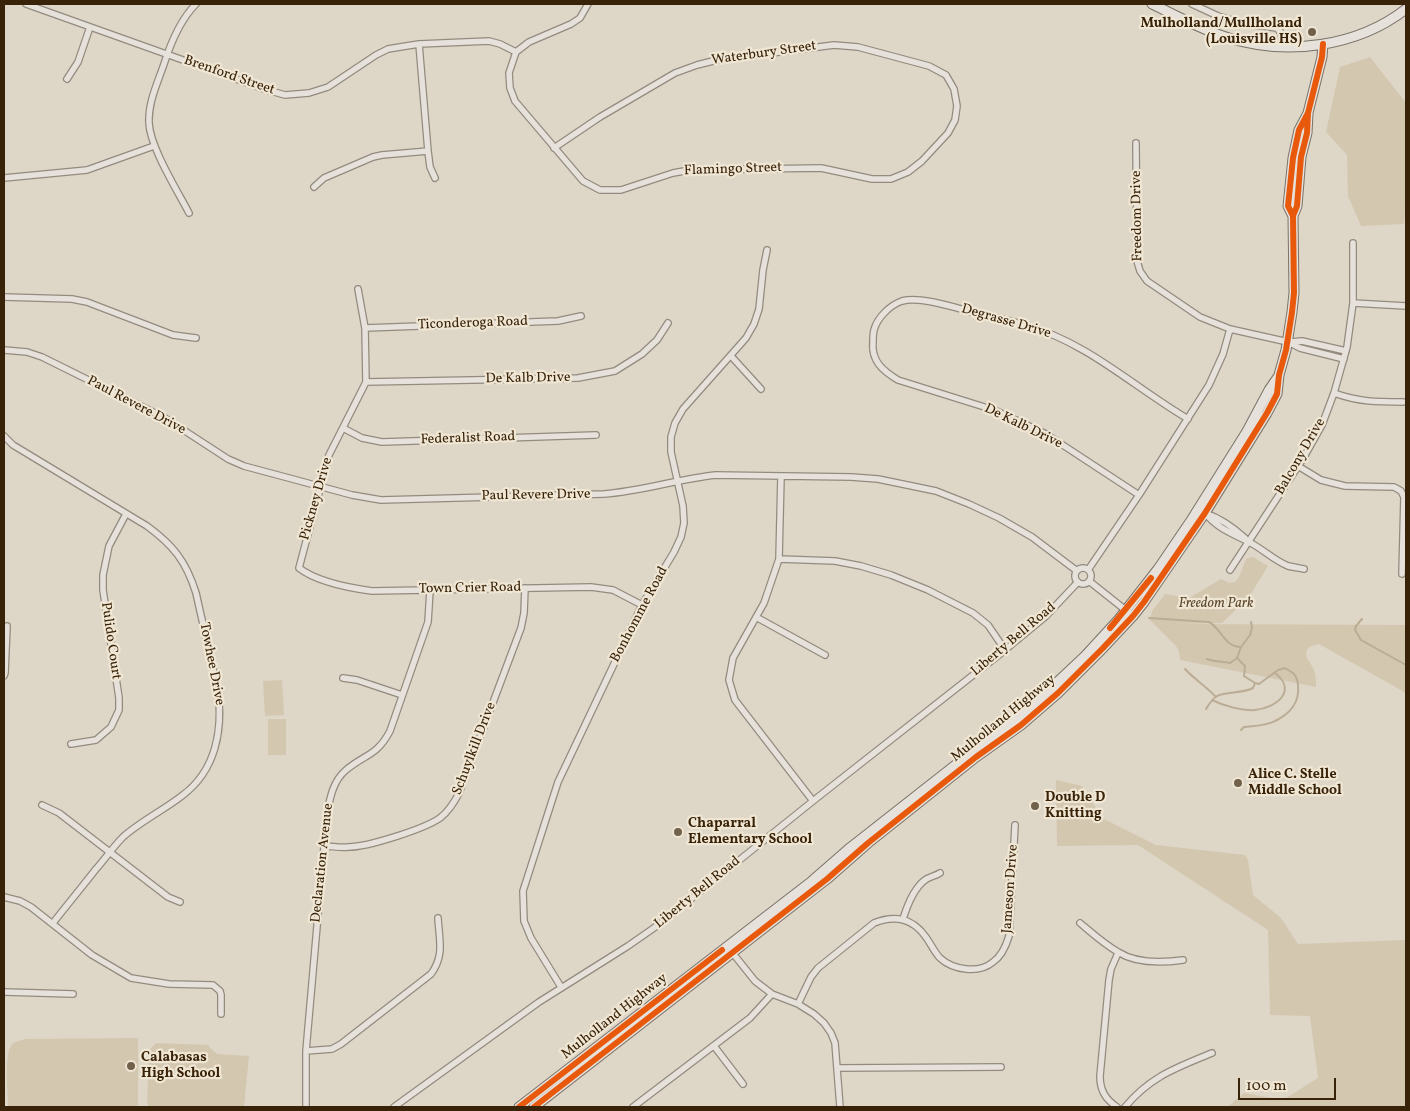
<!DOCTYPE html>
<style>
body{margin:0}
#map{position:relative;width:1410px;height:1111px;overflow:hidden;background:#ded6c7;font-family:Vollkorn,serif}
canvas{display:block}
.frame{position:absolute;inset:0;border:5px solid #382208;pointer-events:none}
.scale{position:absolute;left:1238px;top:1078px;width:98px;height:22px;box-sizing:border-box;border:2px solid #382208;border-top:0;padding-left:6px;font-size:15px;line-height:18px;white-space:nowrap;color:#382208;-webkit-text-stroke:4px #f0e6d4;paint-order:stroke}
</style>
<div id="map">
<canvas width="1410" height="1111"></canvas>
<div class="frame"></div>
<div class="scale">100 m</div>
</div>
<script>
const context = document.querySelector('canvas').getContext('2d');
context.lineJoin = 'round';
function paint(path, color) { context.fillStyle = color; context.fill(path, 'evenodd'); }
function trace(path, color, width, dash) { context.strokeStyle = color; context.lineWidth = width; context.lineCap = dash ? 'butt' : 'round'; context.setLineDash(dash || []); context.stroke(path); }
function write(font, color, halo, rows, align = 'center') {
  context.font = font + ' Vollkorn,serif'; context.lineWidth = 4.5; context.setLineDash([]); context.textBaseline = 'middle'; context.strokeStyle = halo; context.fillStyle = color; for (const [text, x, y, turn = 0] of rows) {
    context.save(); context.translate(x, y); context.rotate((+turn || 0) * Math.PI / 180); context.textAlign = isNaN(turn) ? turn : align; if (halo) context.strokeText(text, 0, 0); context.fillText(text, 0, 0); context.restore();
  }
}
paint(new Path2D(`
 M1370,57L1406,103V204L1404,224L1361,226L1348,196L1347,155L1326,132L1340,67Z
 M1253,557L1268,566L1249,597L1222,623L1177,624L1406,625V693L1319,644L1309,647C1302,657 1310,660 1314,670C1316,675 1316,681 1316,687L1180,660L1179,651L1176,646L1150,620L1152,611L1165,594L1189,598L1221,579L1229,583L1235,582C1242,576 1242,565 1247,558Z
 M282,680L284,715L265,716L263,681Z
 M268,719H286V755H268Z
 M1056,780L1082,786L1102,818L1156,845L1245,855L1248,860L1253,895L1281,918L1298,944L1406,940V1107H1227L1244,1093L1283,1100L1318,1078L1310,1016L1270,1015L1268,930L1138,845L1057,846Z
 M138,1038V1107H8C8,1094 4,1056 11,1046C14,1041 20,1041 25,1039Z
 M156,1043L209,1045V1047L217,1054L249,1056L244,1107H149L147,1103L149,1050Z`), '#d3c7b0');
trace(new Path2D(`
 M1149,618L1209,622C1222,629 1224,647 1241,647
 M1362,619L1356,626L1355,630L1361,640L1406,665
 M1237,658L1245,666L1244,676L1255,683L1259,684L1278,670L1285,668C1288,670 1292,672 1294,674C1297,678 1298,681 1298,685C1300,702 1290,714 1275,721C1266,726 1254,726 1244,727L1241,730
 M1207,659C1214,662 1222,661 1230,663L1237,658L1241,647L1250,635L1252,628L1251,622
 M1185,669C1194,679 1206,686 1216,697
 M1212,700C1224,706 1242,711 1255,710C1276,708 1298,691 1275,673
 M1206,709C1209,704 1212,699 1217,696C1227,691 1242,694 1253,688L1255,683`), '#bbad95', 2);
const minor = new Path2D(`
 M26,4L267,90L285,95L309,93L328,87L376,55L388,49L400,47L419,44L489,41L500,44L516,52
 M1192,4L1218,16L1246,24L1277,28L1281,33L1283,46
 M419,44L428,151L430,167L435,178
 M67,79L78,62L90,27
 M1136,143L1137,261L1140,271L1147,281L1200,317L1230,329L1288,342L1300,348L1344,359
 M554,148L600,117L675,73L697,65L717,60L834,45L858,47L929,66L946,75L954,89L957,106L955,120L948,133L922,161L908,172L891,179H872L821,168L690,170L673,173L621,190H600L583,181L515,101L510,88L509,73L516,52L529,42L571,24L580,18L588,4
 M4,178L87,170L154,146
 M314,187L324,178L373,157L382,155L428,151
 M189,213C177,190 150,147 149,123C148,102 158,82 164,64C171,42 180,20 196,4
 M358,289L365,328L366,382L329,455L299,568C317,582 350,588 372,591L591,587L613,590L642,605
 M4,297L72,299L87,302L173,335L196,338
 M1353,303L1406,306
 M365,328L558,321L581,316
 M1290,342L1302,341L1346,351
 M4,350L27,352L42,357L165,418L228,459L244,466L352,495L381,500L604,494C642,491 678,479 716,475L851,477L878,479L936,491L969,504L999,518L1032,537L1077,571
 M731,356L761,389
 M366,382L578,378L615,371L642,354L657,340L668,323
 M1334,393C1359,402 1377,402 1403,402
 M343,428L362,438L382,442L596,435
 M4,436L13,445L147,526C173,545 186,561 196,593L218,691C223,730 216,770 183,795C164,810 141,821 123,837C113,847 105,859 96,869C82,887 67,905 53,923
 M1298,466L1321,480L1345,486L1394,487L1401,491L1404,497L1402,574
 M781,476L779,559L764,603L733,658L729,680L735,700L813,801
 M1139,495L1046,434L994,410L898,380C883,371 871,361 873,342C873,338 873,334 874,330C877,318 890,305 902,301C922,296 956,308 976,313C994,317 1011,321 1028,326C1088,343 1135,388 1188,419
 M1205,513C1217,528 1231,533 1247,541C1262,548 1273,560 1288,566C1293,567 1299,568 1304,569
 M1205,513C1220,518 1233,527 1245,538
 M779,559L835,561L861,566L891,575L928,590L973,613L988,625L1005,650
 M1075 576a8 8 0 1 1 16 0a8 8 0 1 1-16 0Z
 M1088,570L1139,495L1209,385L1223,354L1230,329
 M1230,570L1304,457L1322,425L1334,393L1347,347L1353,303V243
 M1089,581L1128,612
 M756,617L825,655
 M4,676L5,673L7,626
 M343,678L357,680L402,695
 M71,744L96,740L111,727L119,710V698L103,590V575L109,546L126,514
 M42,805L59,813L168,897L180,902
 M324,846C332,846 340,848 348,847C368,847 424,829 440,818C449,811 454,803 459,793L521,628L524,613L525,588
 M4,897L20,901L31,907L92,955L131,978L169,984L213,985L220,991L221,995V1014
 M903,919C907,906 913,889 925,880C929,877 935,876 940,873
 M1080,923C1092,933 1104,944 1118,952C1137,964 1162,963 1183,960
 M731,951L755,981L772,994L798,1004L814,1014L824,1023L831,1033L835,1043L840,1107
 M561,987L531,938L524,921L523,891L558,782L642,605L674,552L681,537L684,523L683,506L671,452V437L675,423L683,409L746,338L754,324L759,309L763,270L767,250
 M4,992L73,994
 M798,1004L811,977L818,968L874,923C894,915 912,918 925,936C930,942 934,952 940,958C953,970 979,974 993,962C1002,956 1006,946 1009,936L1015,825
 M714,1046L743,1084
 M306,1051L332,1049L341,1044L431,974C445,955 439,939 438,918
 M837,1068L1001,1067
 M306,1107V1051L327,813C330,798 333,781 346,770C365,754 377,756 390,731L428,622L430,590
 M394,1107L539,1002L628,946L661,923L813,801L1005,650L1045,617L1078,582
 M633,1107L750,1018L772,994
 M1117,1107C1105,1099 1100,1090 1100,1076L1109,980L1111,969L1118,953
 M1125,1107C1151,1076 1176,1068 1212,1053`);
const secondary = new Path2D(`
 M1152,4C1177,16 1202,30 1229,38C1287,56 1357,47 1406,9
 M1293,216L1297,206L1301,157L1307,133L1308,113L1322,57L1323,44
 M519,1107L812,881L851,847L1014,719L1051,688L1085,656L1119,619L1158,569L1192,519L1246,433L1269,390L1278,377
 M534,1107L827,879L868,843L976,757L1021,725L1058,693L1103,648L1133,616L1144,602L1205,513L1267,413L1277,394L1279,375L1286,350L1292,312L1294,293L1293,216L1288,206L1293,158L1299,130L1308,113`);
trace(minor, '#938b7f', 8);
trace(secondary, '#7a7267', 11);
trace(minor, '#e6e1da', 5.5);
trace(secondary, '#e6e1da', 9);
trace(new Path2D(`
 M1293,216L1297,206L1301,157L1307,133L1308,113L1322,57L1323,44
 M1110,628L1151,578
 M519,1107L722,950
 M534,1107L827,879L868,843L976,757L1021,725L1058,693L1103,648L1133,616L1144,602L1205,513L1267,413L1277,394L1279,375L1286,350L1292,312L1294,293L1293,216L1288,206L1293,158L1299,130L1308,113`), '#e8590c', 6);
for (const [x, y, r, color] of [
 [1312,32,5,"#72614b"],
 [1238,783,5,"#72614b"],
 [1035,806,5,"#72614b"],
 [678,832,5,"#72614b"],
 [131,1066,5,"#72614b"]
]) { const dot = new Path2D(); dot.arc(x, y, r, 0, 2 * Math.PI); context.fillStyle = color; context.fill(dot); trace(dot, '#f0e6d4', 2); }
write('bold 14px', '#382208', '#f0e6d4', [
 ["Mulholland/Mullholand",1302,24,"right"],
 ["(Louisville HS)",1302,40,"right"],
 ["Alice C. Stelle",1248,775],
 ["Middle School",1248,791],
 ["Double D",1045,798],
 ["Knitting",1045,814],
 ["Chaparral",688,824],
 ["Elementary School",688,840],
 ["Calabasas",141,1058],
 ["High School",141,1074]
], 'left');
write('14px', '#382208', '#f0e6d4', [
 ["Waterbury Street",764,54,-8],
 ["Brenford Street",229,76,19],
 ["Flamingo Street",733,170,-2],
 ["Freedom Drive",1138,216,-91],
 ["Degrasse Drive",1006,322,16],
 ["Ticonderoga Road",473,324,-2],
 ["De Kalb Drive",528,379,-1],
 ["Paul Revere Drive",136,406,28],
 ["De Kalb Drive",1023,427,26],
 ["Federalist Road",468,439,-2],
 ["Balcony Drive",1301,457,-60],
 ["Paul Revere Drive",536,496,-1],
 ["Pickney Drive",317,499,-74],
 ["Town Crier Road",470,589,-1],
 ["Bonhomme Road",640,615,-62],
 ["Liberty Bell Road",1014,640,-40],
 ["Pulido Court",110,641,82],
 ["Towhee Drive",211,664,79],
 ["Mulholland Highway",1004,719,-39],
 ["Schuylkill Drive",475,749,-69],
 ["Declaration Avenue",323,863,-84],
 ["Jameson Drive",1011,889,-86],
 ["Liberty Bell Road",698,893,-39],
 ["Mulholland Highway",615,1017,-38]
]);
write('italic 14px', '#5c482e', '#f0e6d4', [
 ["Freedom Park",1216,604]
]);
</script>
